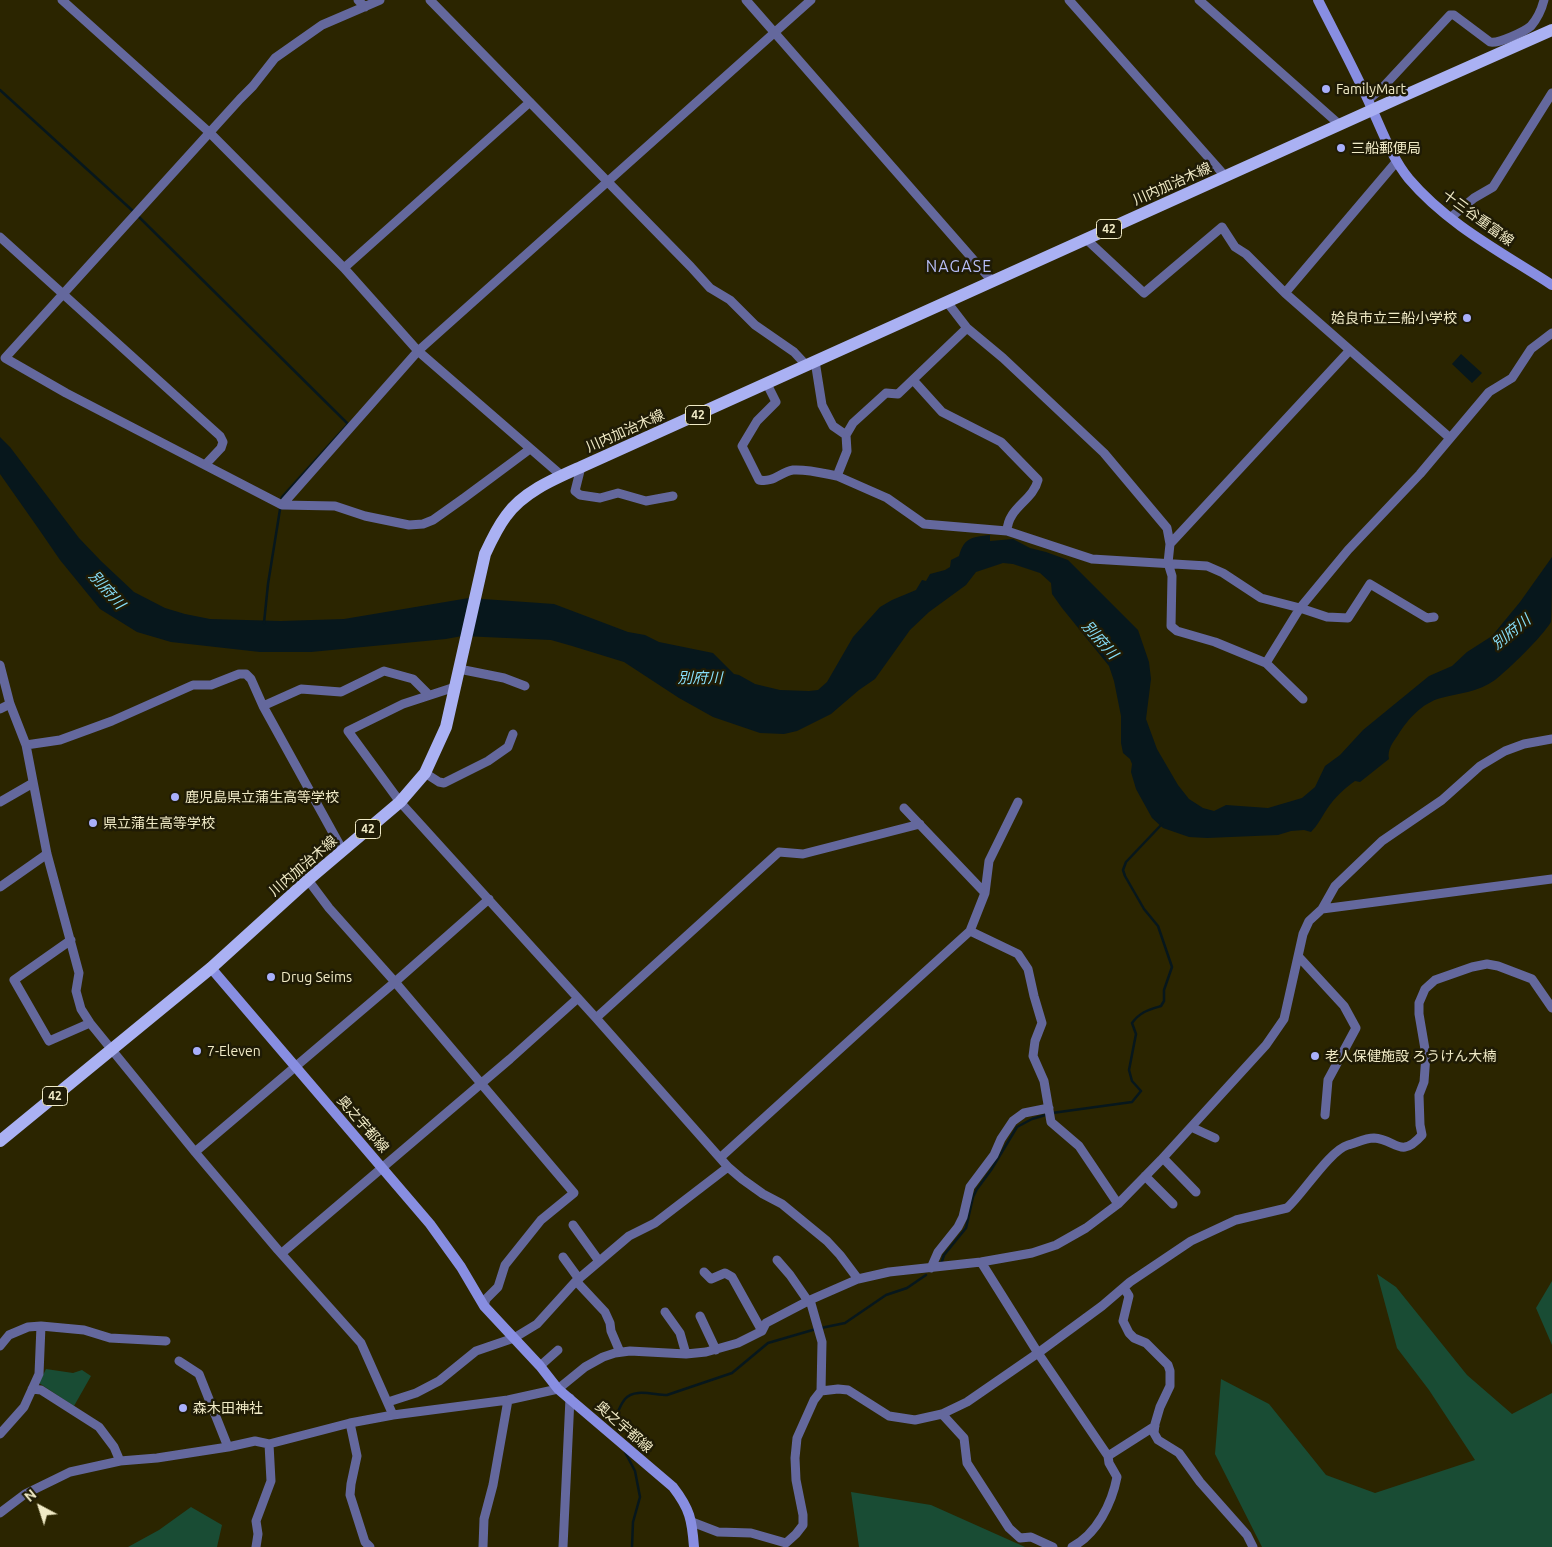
<!DOCTYPE html>
<meta charset="utf-8">
<style>
body{margin:0}
#map{position:relative;width:1552px;height:1547px;overflow:hidden;background:#2b2500;font-family:Ubuntu,sans-serif}
canvas{display:block}
.north{position:absolute;left:15px;top:1482px;width:50px;height:50px;-webkit-text-stroke:4px #1f1b05;paint-order:stroke;rotate:320deg;font-size:14px;font-weight:700;line-height:20px;text-align:center;color:#f0eac6}
.north::after{content:'';display:block;margin:auto;width:18px;height:22px;background:#f0eac6;clip-path:polygon(50% 0,100% 100%,50% 72%,0 100%)}
</style>
<div id="map">
<canvas width="1552" height="1547"></canvas>
<div class="north">N</div>
</div>
<script>
const context = document.querySelector('canvas').getContext('2d');
context.lineJoin = 'round';
function paint(path, color) { context.fillStyle = color; context.fill(path, 'evenodd'); }
function trace(path, color, width, dash) { context.strokeStyle = color; context.lineWidth = width; context.lineCap = dash ? 'butt' : 'round'; context.setLineDash(dash || []); context.stroke(path); }
function write(font, color, halo, rows, align = 'center') {
  context.font = font + ' Ubuntu,"Noto Sans JP",sans-serif'; context.lineWidth = 5; context.setLineDash([]); context.textBaseline = 'middle'; context.strokeStyle = halo; context.fillStyle = color; for (const [text, x, y, turn = 0] of rows) {
    context.save(); context.translate(x, y); context.rotate((+turn || 0) * Math.PI / 180); context.textAlign = isNaN(turn) ? turn : align; if (halo) context.strokeText(text, 0, 0); context.fillText(text, 0, 0); context.restore();
  }
}
paint(new Path2D(`
 M1377,1274L1396,1287L1467,1375L1512,1414L1552,1393V1547H1262L1215,1454L1221,1379L1269,1404L1326,1475L1375,1493L1475,1460L1429,1390L1397,1348Z
 M1552,1281V1345L1536,1308Z
 M46,1369L73,1373L82,1370L91,1376L74,1406L39,1383Z
 M851,1492L931,1505L1025,1547H859Z
 M191,1507L222,1525L217,1547H128L159,1530Z`), '#194c34');
paint(new Path2D(`
 M1461,354L1482,373L1472,383L1452,364Z
 M0,437L10,447L79,538L101,561L134,592L165,608L185,614L210,619L281,621L344,619L469,598L554,604L628,632L645,635L659,642L713,653L734,674L739,675L755,684L780,690L809,691L818,690L827,682L853,637L880,607L892,600L916,590L922,580L926,581L930,574L945,570L950,567L951,560L959,556C964,537 973,537 990,535V541L1013,539L1030,548L1046,552L1068,560L1138,630L1149,662L1151,679L1146,719L1157,749L1178,785L1189,799L1203,808L1214,811L1226,805L1268,808L1302,798L1315,787L1325,766L1340,755L1363,730L1429,676L1452,666L1467,652L1492,636L1520,602L1552,557C1552,568 1552,615 1551,622C1542,637 1509,669 1495,680C1478,692 1460,693 1441,698C1422,703 1408,719 1398,735C1393,742 1387,750 1389,759L1360,782L1355,781C1345,788 1334,798 1327,809C1321,818 1318,825 1311,832L1304,830L1291,831L1278,835L1207,838L1189,837L1163,828L1152,818L1136,789L1131,772L1132,764L1130,759L1123,753L1121,743V716L1114,681L1109,666L1062,608L1052,594L1051,583L1040,573L1013,564L1003,563L976,572L966,585L929,612L910,630L875,679L859,690L831,714L797,731L784,734L760,733L713,717L679,698L624,662L572,646L551,640L462,636L446,639L311,652H260L171,642L137,632L100,609L60,560L38,528L0,474Z`), '#07171c');
trace(new Path2D(`
 M0,90L134,212
 M138,216L348,424L282,497L268,584L264,623
 M941,1264L944,1255L966,1228L973,1197L977,1189L991,1170L1017,1127L1032,1119L1052,1113L1132,1102L1141,1091L1132,1081L1129,1070L1136,1034L1132,1023C1140,1012 1148,1010 1161,1006L1164,1001V990L1172,967L1158,926L1144,909L1125,876L1123,870L1126,862L1162,824
 M821,1328L845,1323L886,1295L907,1288L926,1275
 M614,1421C617,1414 620,1405 625,1399C634,1388 654,1395 667,1395L732,1373L768,1343L816,1329
 M625,1452L635,1471L640,1497L633,1522L632,1547`), '#07171c', 2.5);
trace(new Path2D(`
 M62,0L210,133L344,268L418,351L562,476
 M358,0L365,7
 M380,0L322,25L275,58L253,86L240,99L5,358L66,393L282,505L335,506L365,516L409,525L423,524L433,520L464,498L530,449
 M430,0L691,267L710,288L730,300L755,325L794,352L807,366
 M746,0L992,281
 M1069,0L1225,176
 M1199,0L1340,125
 M1368,100L1384,86L1450,15H1454L1490,42C1498,44 1524,32 1531,26C1537,19 1542,8 1544,0
 M1450,218L1474,198L1493,187L1552,93
 M0,237L220,436L223,442L221,448L205,465
 M1086,239L1144,293L1222,227L1235,247L1246,254L1285,293L1450,438
 M344,268L530,102
 M1285,293L1397,161
 M947,302L967,328L1003,358L1104,453L1167,528L1170,544L1168,563L1172,576L1171,626L1177,631L1215,642L1266,663L1300,608L1348,550L1420,474L1489,392L1512,378L1531,349L1552,333
 M967,328L898,394L886,393L853,423L846,435L847,451L837,476L887,498L924,524L1007,531L1092,559L1207,566L1223,573L1261,598L1300,608L1327,617L1348,618L1370,584L1427,618L1434,617
 M815,361L822,405L833,426L846,435
 M914,381L942,412L1001,442L1038,480C1033,501 1008,507 1007,531
 M767,384L776,402L757,421L742,446L759,480C774,483 780,472 793,470C808,469 822,473 837,476
 M581,467L575,491L580,495L600,498L618,493L646,501L673,496
 M282,505L418,351L811,0
 M1170,544L1350,350
 M1266,663L1303,699
 M0,665L10,704L26,745L47,854L79,973L76,991L81,1009L90,1023L195,1152L278,1250L361,1343L393,1415
 M459,669L504,678L525,686
 M455,687L403,704L348,731L400,802L596,1018L728,1167L742,1179L763,1194L782,1204L827,1241L840,1255L858,1279
 M263,706L301,689L341,692L384,671L413,679L429,695
 M0,709L10,704
 M26,745L60,740L112,721L193,685H211L239,674H246L251,679L263,706L343,851
 M425,773L439,782L444,783L488,761L508,747L513,734
 M0,802L33,783
 M904,808L985,893
 M308,880L329,908L395,982L574,1193L541,1220L505,1265L498,1287L486,1299L484,1306
 M0,887L47,854
 M1322,909L1552,879
 M970,931L1018,954L1028,969L1034,996L1042,1023L1035,1041L1033,1056L1044,1081L1051,1122L1079,1146L1118,1204
 M71,940L14,980L49,1041L90,1023
 M1298,956L1344,1006L1356,1028L1328,1080L1325,1115
 M596,1018L779,852L803,854L920,824
 M1191,1127L1215,1138
 M195,1152L395,982L489,899
 M721,1157L970,931L985,893L989,861L1018,802
 M1163,1158L1196,1192
 M1145,1176L1173,1204
 M573,1225L599,1261
 M282,1253L510,1059L578,998
 M563,1257L579,1279
 M777,1260L790,1275L808,1301
 M981,1262L1038,1353L1108,1456L1109,1463L1117,1477C1112,1503 1097,1534 1072,1547
 M931,1268L938,1252L958,1227L963,1217L970,1187L994,1155L1001,1139L1013,1121L1024,1113L1049,1108
 M704,1272L711,1279L725,1273L732,1277L762,1331
 M576,1281L605,1312L610,1323L611,1331L620,1352
 M1124,1288L1129,1296L1123,1321L1129,1333L1134,1338L1146,1343L1168,1365L1170,1371V1386L1160,1407L1155,1424L1154,1433L1158,1440L1179,1453L1200,1482L1247,1535L1253,1547
 M665,1312L680,1333L686,1354
 M700,1316L716,1350
 M0,1346L9,1335L28,1327L41,1326L84,1330L110,1338L166,1341
 M179,1361L199,1374L228,1447
 M540,1366L558,1350
 M32,1389L41,1390L99,1427L114,1447L120,1461
 M821,1391L838,1389L848,1390L889,1416L915,1420L942,1414L967,1402L1038,1353L1102,1306L1130,1282L1191,1241L1236,1220L1287,1208C1302,1195 1330,1150 1348,1145C1356,1143 1365,1138 1374,1138C1396,1139 1400,1160 1422,1135L1420,1125L1419,1095L1424,1082L1426,1055L1419,1014V1003L1425,989L1435,980L1472,967L1487,964L1498,966L1532,979L1552,1008
 M388,1402L416,1393L439,1381L476,1351L514,1338L537,1324L576,1281L629,1236L655,1223L728,1167
 M942,1414L964,1438L967,1463L1009,1528L1020,1538L1031,1537L1053,1547
 M350,1423L357,1456L351,1484L350,1495L365,1542L370,1547
 M0,1434L24,1407L39,1374L41,1326
 M1108,1456L1155,1426
 M0,1513L25,1494L70,1472L120,1461L157,1458L228,1447L255,1441L269,1444L350,1423L393,1415L508,1400L558,1389L585,1367L603,1357L615,1353L630,1351L686,1354L706,1352L738,1343L762,1331L766,1323L810,1300L858,1279L889,1272L981,1262L1032,1253L1056,1245L1086,1228L1118,1204L1161,1160L1266,1045L1284,1019L1303,934L1309,921L1322,909L1335,886L1382,841L1442,800L1480,766L1505,751L1524,744L1552,739
 M692,1522L718,1532L751,1533L786,1543L796,1534L803,1525V1515L796,1480L795,1458L797,1438L814,1400L821,1391L822,1342L810,1300
 M256,1547L258,1534L256,1521L271,1481L269,1444
 M483,1547L484,1519L493,1485L508,1400
 M563,1547L570,1398`), '#64689d', 9);
trace(new Path2D(`
 M1318,0C1336,36 1356,72 1372,109C1383,133 1392,158 1409,179C1448,225 1503,253 1552,285
 M211,968L430,1224L461,1267L484,1306L540,1366L558,1389L673,1487C690,1509 692,1520 694,1547`), '#888ee2', 10);
trace(new Path2D(`
 M0,1141L211,968L308,880L400,802L425,773L446,727L485,554C491,541 497,528 506,516C523,492 554,479 581,467C905,323 1227,173 1552,30`), '#aab1f3', 12);
for (const [x, y, r, color] of [
 [1326,89,5,"#a9b0fc"],
 [1341,148,5,"#a9b0fc"],
 [1467,318,5,"#a9b0fc"],
 [175,797,5,"#a9b0fc"],
 [93,823,5,"#a9b0fc"],
 [271,977,5,"#a9b0fc"],
 [197,1051,5,"#a9b0fc"],
 [1315,1056,5,"#a9b0fc"],
 [183,1408,5,"#a9b0fc"]
]) { const dot = new Path2D(); dot.arc(x, y, r, 0, 2 * Math.PI); context.fillStyle = color; context.fill(dot); trace(dot, '#1f1b05', 2); }
for (const [x, y, w] of [
 [1109,229,25],
 [698,415,25],
 [368,829,25],
 [55,1096,25]
]) { const box = new Path2D(); box.roundRect(x - w / 2, y - 9.5, w, 19, 4); context.fillStyle = '#1f1b05'; context.fill(box); trace(box, '#f0eac6', 1); }
write('bold 12px', '#f0eac6', null, [
 ["42",1109,229],
 ["42",698,415],
 ["42",368,829],
 ["42",55,1096]
]);
write('14px', '#f0eac6', '#1f1b05', [
 ["FamilyMart",1336,89],
 ["三船郵便局",1351,148],
 ["姶良市立三船小学校",1457,318,"right"],
 ["鹿児島県立蒲生高等学校",185,797],
 ["県立蒲生高等学校",103,823],
 ["Drug Seims",281,977],
 ["7-Eleven",207,1051],
 ["老人保健施設 ろうけん大楠",1325,1056],
 ["森木田神社",193,1408]
], 'left');
write('14px', '#f0eac6', '#1f1b05', [
 ["川内加治木線",1172,184,-24],
 ["十三谷重富線",1478,218,36],
 ["川内加治木線",625,431,-24],
 ["川内加治木線",303,866,-41],
 ["奥之宇都線",363,1124,49],
 ["奥之宇都線",624,1427,41]
]);
write('italic 15px', '#87def9', '#1f1b05', [
 ["別府川",107,590,48],
 ["別府川",1511,632,-39],
 ["別府川",1100,640,48],
 ["別府川",700,678]
]);
context.letterSpacing = '1px';
write('16px', '#b7bdf5', '#1f1b05', [
 ["NAGASE",959,267]
]);
context.letterSpacing = '0px';
</script>
